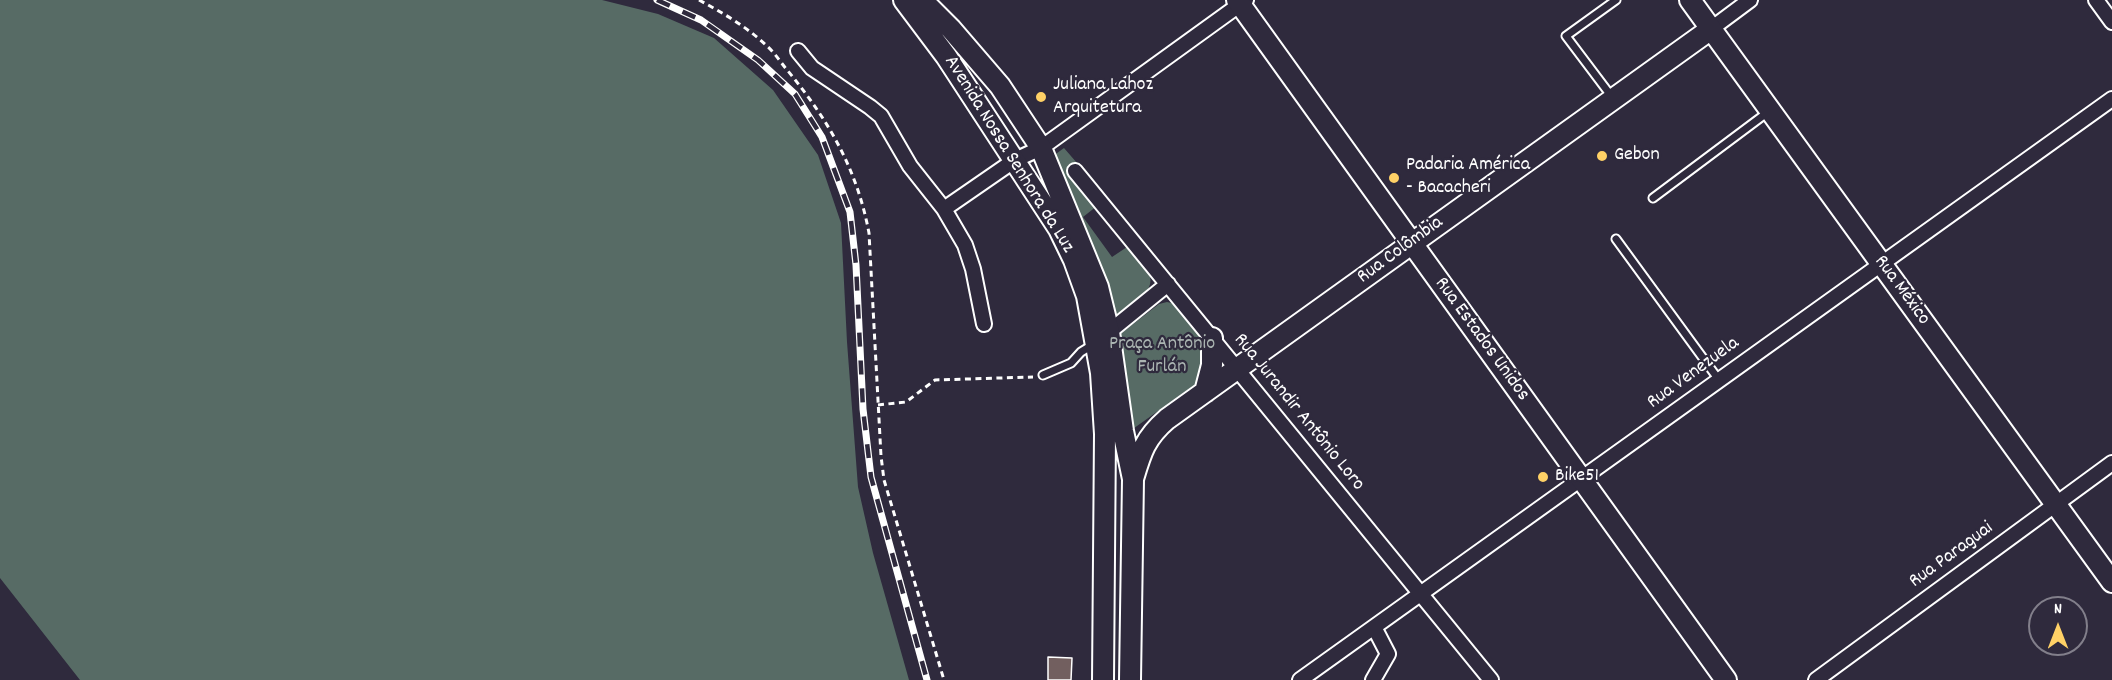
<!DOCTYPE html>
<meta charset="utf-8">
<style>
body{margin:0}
#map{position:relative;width:2112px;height:680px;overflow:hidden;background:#2f2a3d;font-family:Dekko,sans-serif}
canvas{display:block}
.north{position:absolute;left:2028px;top:596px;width:60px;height:60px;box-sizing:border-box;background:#2f2a3d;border:2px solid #827f8b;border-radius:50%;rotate:0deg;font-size:16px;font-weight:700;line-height:24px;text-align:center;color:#fff}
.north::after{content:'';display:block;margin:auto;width:21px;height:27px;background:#ffd166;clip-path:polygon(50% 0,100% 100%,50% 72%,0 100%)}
</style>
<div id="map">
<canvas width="2112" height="680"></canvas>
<div class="north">N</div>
</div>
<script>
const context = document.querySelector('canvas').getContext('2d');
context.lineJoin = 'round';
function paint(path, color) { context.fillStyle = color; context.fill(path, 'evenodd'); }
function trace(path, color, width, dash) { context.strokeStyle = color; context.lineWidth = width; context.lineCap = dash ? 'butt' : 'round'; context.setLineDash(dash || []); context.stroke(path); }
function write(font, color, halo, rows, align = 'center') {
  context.font = font + ' Dekko,sans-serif'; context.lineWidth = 4.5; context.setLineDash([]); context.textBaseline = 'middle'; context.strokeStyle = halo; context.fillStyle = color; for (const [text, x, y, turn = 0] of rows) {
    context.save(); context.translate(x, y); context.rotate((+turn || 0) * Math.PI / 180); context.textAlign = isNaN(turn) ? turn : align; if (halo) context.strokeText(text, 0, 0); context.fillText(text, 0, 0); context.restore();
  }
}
paint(new Path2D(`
 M0,0H602L658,14L714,38L773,90L818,155L841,223L847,342L858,487L873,553L909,680H80L0,578Z
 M1064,148L1077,163L1067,171L1097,206L1083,217L1112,257L1127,247C1134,254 1146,264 1149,273C1158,294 1125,310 1112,320L1053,156Z
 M1167,302L1176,304L1200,333L1204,343L1202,372L1196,384L1130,431L1115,338L1159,304Z`), '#576b65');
const building = new Path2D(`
 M1048,657L1072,658L1071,680H1048Z`);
paint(building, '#725f5f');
trace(building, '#fff', 1.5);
const lane = new Path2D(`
 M1612,97L1566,36L1616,0
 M1653,198L1768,112
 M1616,239L1719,380
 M1043,375L1071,363L1081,352L1094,344`);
const street = new Path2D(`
 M2096,0L2112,22
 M1711,29L1750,0
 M798,51L812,68L870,107L881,116L910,166L944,209L965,245L973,269L984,324
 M1075,171L1491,680
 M944,209L1015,160L1041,148L1246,0
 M1104,336L1168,284
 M1300,680L2112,99
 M1373,680L1388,654L1374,627
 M1816,680L2112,463`);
const secondary = new Path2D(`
 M904,0L946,56L1059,229L1074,260L1087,296L1101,373L1105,434L1103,680
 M922,0L951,29L1000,86L1041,148L1098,287L1109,332L1123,431L1133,479L1130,680
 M1237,0L1726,680
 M1690,0L2112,582
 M1205,392L1212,365V338
 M1133,479C1141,452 1145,438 1167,419L1711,29`);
trace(lane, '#fff', 11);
trace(street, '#fff', 18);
trace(secondary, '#fff', 24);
trace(new Path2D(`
 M699,0C723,13 747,27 767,46C775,53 781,63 788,71C829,121 857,169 869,233L881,456L884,480L944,680
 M878,405L906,402L935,380L1033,377`), '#fff', 3, [6, 4.5]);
trace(lane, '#2f2a3d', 7);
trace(street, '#2f2a3d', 14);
trace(secondary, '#2f2a3d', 20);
const rail = new Path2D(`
 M657,0L701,20L758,60L795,94L822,137L850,212L856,265L863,409L871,477L927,680`);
trace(rail, '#fff', 7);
trace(rail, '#2f2a3d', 4.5, [14]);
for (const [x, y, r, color] of [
 [1041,97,6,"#ffd166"],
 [1602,156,6,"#ffd166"],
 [1394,178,6,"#ffd166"],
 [1543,477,6,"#ffd166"]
]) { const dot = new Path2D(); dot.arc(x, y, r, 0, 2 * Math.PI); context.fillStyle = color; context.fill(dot); trace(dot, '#2f2a3d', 2); }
write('20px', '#fff', '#2f2a3d', [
 ["Juliana Lahoz",1053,86],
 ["Arquitetura",1053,109],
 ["Gebon",1614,156],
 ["Padaria América",1406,166],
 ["- Bacacheri",1406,189],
 ["Bike51",1555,477]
], 'left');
write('20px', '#fff', '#2f2a3d', [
 ["Avenida Nossa Senhora da Luz",1008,155,58],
 ["Rua Colômbia",1401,251,-36],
 ["Rua México",1901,291,54],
 ["Rua Estados Unidos",1481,340,54],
 ["Rua Venezuela",1694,374,-36],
 ["Rua Jurandir Antônio Loro",1298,413,51],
 ["Rua Paraguai",1952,556,-36]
]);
write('20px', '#abb5b2', '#2f2a3d', [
 ["Praça Antônio",1162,345],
 ["Furlán",1162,368]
]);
</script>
